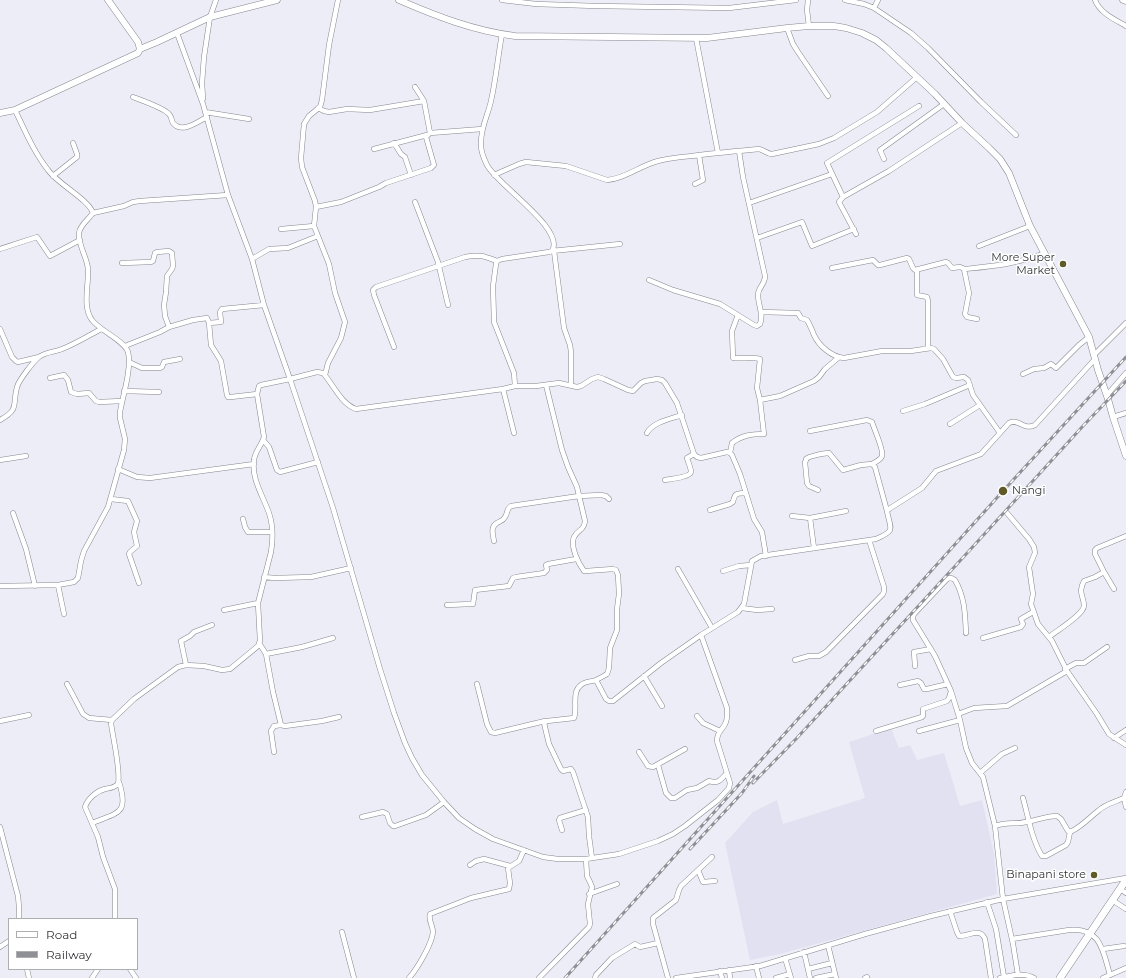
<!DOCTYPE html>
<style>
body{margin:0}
#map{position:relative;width:1126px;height:978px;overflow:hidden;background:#ededf7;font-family:Montserrat,sans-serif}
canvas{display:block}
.legend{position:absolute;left:8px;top:918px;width:130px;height:52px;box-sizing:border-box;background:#fff;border:1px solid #adaeaf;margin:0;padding:5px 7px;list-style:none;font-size:12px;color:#333437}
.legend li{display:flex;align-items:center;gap:8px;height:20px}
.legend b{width:20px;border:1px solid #adaeaf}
</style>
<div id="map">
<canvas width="1126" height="978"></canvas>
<ul class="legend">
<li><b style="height:5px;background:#fff"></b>Road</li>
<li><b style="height:5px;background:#8f8f96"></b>Railway</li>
</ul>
</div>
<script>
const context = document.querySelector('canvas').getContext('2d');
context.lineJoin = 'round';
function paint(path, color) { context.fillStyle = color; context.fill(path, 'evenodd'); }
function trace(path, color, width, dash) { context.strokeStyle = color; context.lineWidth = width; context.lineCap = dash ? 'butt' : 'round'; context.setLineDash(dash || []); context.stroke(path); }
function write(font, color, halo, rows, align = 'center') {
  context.font = font + ' Montserrat,sans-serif'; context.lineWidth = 3; context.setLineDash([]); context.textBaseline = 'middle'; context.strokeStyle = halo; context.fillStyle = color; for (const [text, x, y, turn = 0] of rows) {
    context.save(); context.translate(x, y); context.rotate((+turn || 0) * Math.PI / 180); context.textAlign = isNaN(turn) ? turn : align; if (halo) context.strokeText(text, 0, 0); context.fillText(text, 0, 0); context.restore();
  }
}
paint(new Path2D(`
 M891,728L899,748L910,745L917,760L944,753L960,806L982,800L994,854L997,894L780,954L750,960L725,843L753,812L777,800L783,824L865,798L849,742Z`), '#e1e1f2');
const minor = new Path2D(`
 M502,0L536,4L596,6L729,8L796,0
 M808,0L807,10L809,26
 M845,0L864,4L874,8L911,33L928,48L981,102L1016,135
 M1095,0C1100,13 1114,19 1126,26
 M874,8L878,0
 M787,28L793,44L798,52L828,96
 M502,34C498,56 496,79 491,101C488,115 480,129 481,145C481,151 484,159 487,165C496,184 566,229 552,251L549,252L502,259L497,261L496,264L493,286L494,322L514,373L515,386L503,389L356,409C341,404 333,384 323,373L317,372L290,379L333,508L380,669L394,713L405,743L412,758L422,775L444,802L459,818L475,829L493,839L543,857L558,859H586L619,854L658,841L673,834L685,826L718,800L729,788L730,783L717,741C717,731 722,731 725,724C728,719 727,713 727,708L701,635L738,612L744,604L752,561L761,556L876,539C897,530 890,529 887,511L889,509L922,488L936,471L981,454L1009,423C1019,418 1024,431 1035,425L1095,359
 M696,38L718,153
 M415,87L424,101L430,133
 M133,97C141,100 164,108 169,114C172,117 171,120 173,123C182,134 197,122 207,117
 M203,99L202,83L204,57L210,17L216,0
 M318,108L324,111L329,112L347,109L370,110L424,101
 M205,112L249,119
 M394,143L401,154L405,157L411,175
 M374,149L427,135
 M884,159L880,150L944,104
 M494,175L519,164L526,162L566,166L607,180C625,179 641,165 658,161C669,158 681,157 692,156C714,153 737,151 759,149C764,150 767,154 772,154L819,144L834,138L877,112L917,77
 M53,176L77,157V154L73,143
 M695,184L703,180L699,155
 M843,197L889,171L962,123
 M415,202L438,262L448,305
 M749,203L832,174
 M316,207L341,202L379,187L386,183L431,168L434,165L426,137L430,133L482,129
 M93,213L124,206L133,202L140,201L228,195
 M281,229L314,226
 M856,234L839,202L843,197L827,163L919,106
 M757,238L802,222L812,246L854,229
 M979,246L1030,226
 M0,249L37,237L50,256L80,240
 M552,251L620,244
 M554,251L564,328L570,345L571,352V385
 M252,259L269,249L288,248L318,236
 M122,263L151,262L153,261L155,253L157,252L169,251L172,253L173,266L172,269L167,276L166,292L164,305L165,316L169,327
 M832,268L873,260L878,265H880L907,258L909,259L913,268L915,270L946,262L948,263L952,268L960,267L965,269C994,266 1017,264 1045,253
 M964,269L969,293L965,314L967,317L977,319
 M917,270V295L927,297L928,301V348
 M649,280L673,290L720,304L754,325L757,326L760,324C764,315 758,305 758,295C758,287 765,285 765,276L743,177L739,151
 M761,312L798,313L801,318L807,320C810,325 812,330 814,335C819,346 832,357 844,358L882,351H911L931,348L934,349L943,359L953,377L956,378L964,377L968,380L973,395L1000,433
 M209,323L221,322L220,312L222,309L264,305
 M0,329L12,357L16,361L18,362L39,357
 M125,346L160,332L169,327L193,320L207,318L209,323L211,345L221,361L227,395L228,397H231L257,394
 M394,347L374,295L373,290L376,287L465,257C479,254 484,256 497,261
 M1095,354L1126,323
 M129,362L142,368H160L162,367L164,362L180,359
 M1023,374L1034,369L1044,368L1051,364L1056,368L1079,345L1089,337
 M325,375L328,363L341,338L345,322L335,293L329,264L314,226L316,207L315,201L302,167L301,158L304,124L309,116L320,107L322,100L329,45L338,0
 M50,378L64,375L68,380L71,392L77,394L89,393L96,401L99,402L122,401
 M546,385L562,450L568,467L577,487L585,521C584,531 578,529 574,537C570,546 578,563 584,571H586L613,569L616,570L618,575L619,594L617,609V630L610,648L609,668L607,674C604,676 600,678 596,680C591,682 585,681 581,685C571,692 578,708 574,718L547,721L544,723L549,744L561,769L563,771L571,769L573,772L588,817L589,836L592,858
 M515,386H536L559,383L577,387L581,386L592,379L598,377L604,379L628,390L633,391L641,383L645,381L657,379L662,380L665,383L677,403L694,454L697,457L701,458L727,452L730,453L732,455L740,474L754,519L762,532L766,556
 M503,389L514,433
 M124,391L159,392
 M1107,395L1126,373
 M760,400L780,396L814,381L819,377L825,369L838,358
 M903,411L925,404L970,385
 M1113,417L1126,413
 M0,420C20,409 12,405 17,387C19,380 33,362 39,357C45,352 55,352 62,349C75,344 88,336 101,329
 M950,424L980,405
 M810,431L867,420L872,422C874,429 884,450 882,456C881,460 875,462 872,464
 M647,433C653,422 670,419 682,415
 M263,440L269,447L277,470L280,472L318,462
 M730,453L732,443C742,435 752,434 764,434L760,400L757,388L760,359C752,357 742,359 733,358L732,331L738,315
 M0,460L26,456
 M118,469L137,477L150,478L254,464
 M665,480C671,479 690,477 691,472C691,468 688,462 687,458L694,454
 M818,490L809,486L807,483L805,462C806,461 806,460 806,459C809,456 825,453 829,453L843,470L861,465L872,464L875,467L887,511
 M111,499L128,501L137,521L134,532L137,546L130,552L129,554L139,583
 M710,510L730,504L733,502C735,492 737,494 746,493
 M13,513L26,549L35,586
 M1007,513L1029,539L1034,547L1035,553L1029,567L1033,594L1031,604L1038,624L1052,641L1067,671L1097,714L1109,734L1126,745
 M792,516L810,518L846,511
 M810,518L814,548
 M243,519L245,527L248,532H272
 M494,541C493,535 490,527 497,523C500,521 503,521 505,517C508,513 506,509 511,506L579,496L601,495L606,496L609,499
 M678,569L712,628
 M723,571L739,566L751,565
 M1104,572L1114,589
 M264,577L275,578L311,577L351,568
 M58,585L64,614
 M0,586L58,585L74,582L78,578L81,561L84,551L108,507L124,450L125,439L120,418V412C123,395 132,368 128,352C124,340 100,331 92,320C82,307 89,284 88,269C87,257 78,245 79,233C80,225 88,220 93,213C88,199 59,185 48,170C34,152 25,131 15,110
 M447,605L471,604H473L475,590L509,586L513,578L516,577L544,573L547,570L546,565L548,564L576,559
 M742,608L757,610L772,609
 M224,610L258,603
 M966,633C965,613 965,598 955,580C952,578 950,577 947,579L914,614L913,617V620L935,656L951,691L960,720L966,748L972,763L983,777L995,826L1003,899L1013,944L1018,975
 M1049,637C1056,631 1085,614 1084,605C1083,595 1078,592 1084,581L1095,577L1104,572L1095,554V550L1097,548L1126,536
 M983,638L1021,627L1023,624L1021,619L1033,612
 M259,643L266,654L302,647L333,638
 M266,654L273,692L281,725L285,726L322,721L339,717
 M795,660L809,656H819L826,652L883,594L884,591V587L869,540
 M186,665L181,641L190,636L194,632L212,625
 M915,666L914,652L931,649
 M1065,669L1076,663H1084L1107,647
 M644,676L662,706
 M596,680L606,699L609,701H613L661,663L701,635
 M67,684L83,714L89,718L112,720
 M477,684L487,724L491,732L495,733L545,721
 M900,685L918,681L921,683L924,689H927L948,684
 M958,714L974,708L1007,706L1067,671
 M697,716L703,723L720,731
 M0,721L29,715
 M876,731L922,717L923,716V709L947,701L949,698L951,691
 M919,731L960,720
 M1114,738L1126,730
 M274,752L271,731L274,726L281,725
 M639,752L648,766L653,767L685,749
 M658,765L666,793L671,798H675L687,790L697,788L709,781C719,784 720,780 727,773
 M980,773L1002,754L1015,748
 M1126,792L1124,798L1126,807
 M1023,798C1028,816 1032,840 1042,856H1046L1066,845L1068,842L1070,832
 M362,817L383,812L387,814L390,823L393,826H395L426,815L444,802
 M92,823C119,812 129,814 119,782
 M995,826C1008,821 1015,825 1026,822C1037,820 1047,816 1057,816L1061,819L1068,831H1072C1082,826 1089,818 1098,811C1105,804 1115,802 1124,798
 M0,827L18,896L19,907V919
 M562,830L559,820L560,818L586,810
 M470,865L476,861L484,859L510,866
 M698,870L703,882L715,881
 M1120,889L1126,893
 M589,894L617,884
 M1112,900L1126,909
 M987,902L996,929L1004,977
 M950,911L957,932L959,936C970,936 980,927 985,939L991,978
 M115,919V889L103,857L98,837L85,807C88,798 97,791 105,789C110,788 114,788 118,784C121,771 113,739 111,723L112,720L134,699L178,667L186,665L204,666L222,670L230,669L258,646L260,641L258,603L271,552C273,540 273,525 269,513C263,496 251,478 254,460C255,451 262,445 264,437L257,394L259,386L261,385L290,379L264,305L252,259L228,195L203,104L177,33
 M342,932L354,978
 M1012,939L1069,930C1101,927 1103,951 1110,975
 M828,945L836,978
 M0,947L9,941
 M1103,949L1124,946
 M804,952L810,978
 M785,958L791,978
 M756,966L759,978
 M27,969L29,978
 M130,969L136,978
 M808,969L832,963
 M729,970L730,978
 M720,971L722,978
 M92,978L98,969
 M409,978C417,969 432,944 433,932C433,926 428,920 430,914L471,898L509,889L510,883L508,868L519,861L524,850
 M539,978L589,927L590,924L588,904L592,887L590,882L587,876L586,859
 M595,978L596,975L612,958L635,944L640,947L658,943
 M668,978L653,924V918L676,900L679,890L681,886L712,857
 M676,978L760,966L865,934L931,916L1003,899L1126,878
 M776,978L790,974
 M816,978L835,974
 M865,978L867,977
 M1000,978C1011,976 1023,972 1034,978
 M1103,978L1126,968`);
const tertiary = new Path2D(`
 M399,0C436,16 474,31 515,36L707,38L787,28L809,26H834L846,28L862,33L876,40L886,48L935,94L962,123L989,148L1000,159L1009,173L1030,226L1089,337L1098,370L1108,399L1113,417L1126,456
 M1123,0L1126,1
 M140,49L157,42L210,17L277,0
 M0,113L15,110L138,53L140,49L138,42L108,0`);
const secondary = new Path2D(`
 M1060,978L1126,880`);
trace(minor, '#86868f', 5.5);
trace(tertiary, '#86868f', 7);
trace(secondary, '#86868f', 8);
trace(minor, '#fff', 4.5);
trace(tertiary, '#fff', 6);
trace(secondary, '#fff', 7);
const rail = new Path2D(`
 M753,783L796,739L958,563L1083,426L1126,381
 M690,849L742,793L754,776
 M565,978L1003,491L1126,357`);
trace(rail, '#8f8f96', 3);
trace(rail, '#fff', 1.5, [4.5]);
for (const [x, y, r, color] of [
 [1063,264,4,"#5f5a27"],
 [1003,491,5,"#5f5a27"],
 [1094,875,4,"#5f5a27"]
]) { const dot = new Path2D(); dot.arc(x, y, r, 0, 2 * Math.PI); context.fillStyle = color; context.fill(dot); trace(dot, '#fff', 1.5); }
write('11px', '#333437', '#fff', [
 ["More Super",1055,258],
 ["Market",1055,271],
 ["Nangi",1012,491,"left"],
 ["Binapani store",1086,875]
], 'right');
</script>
